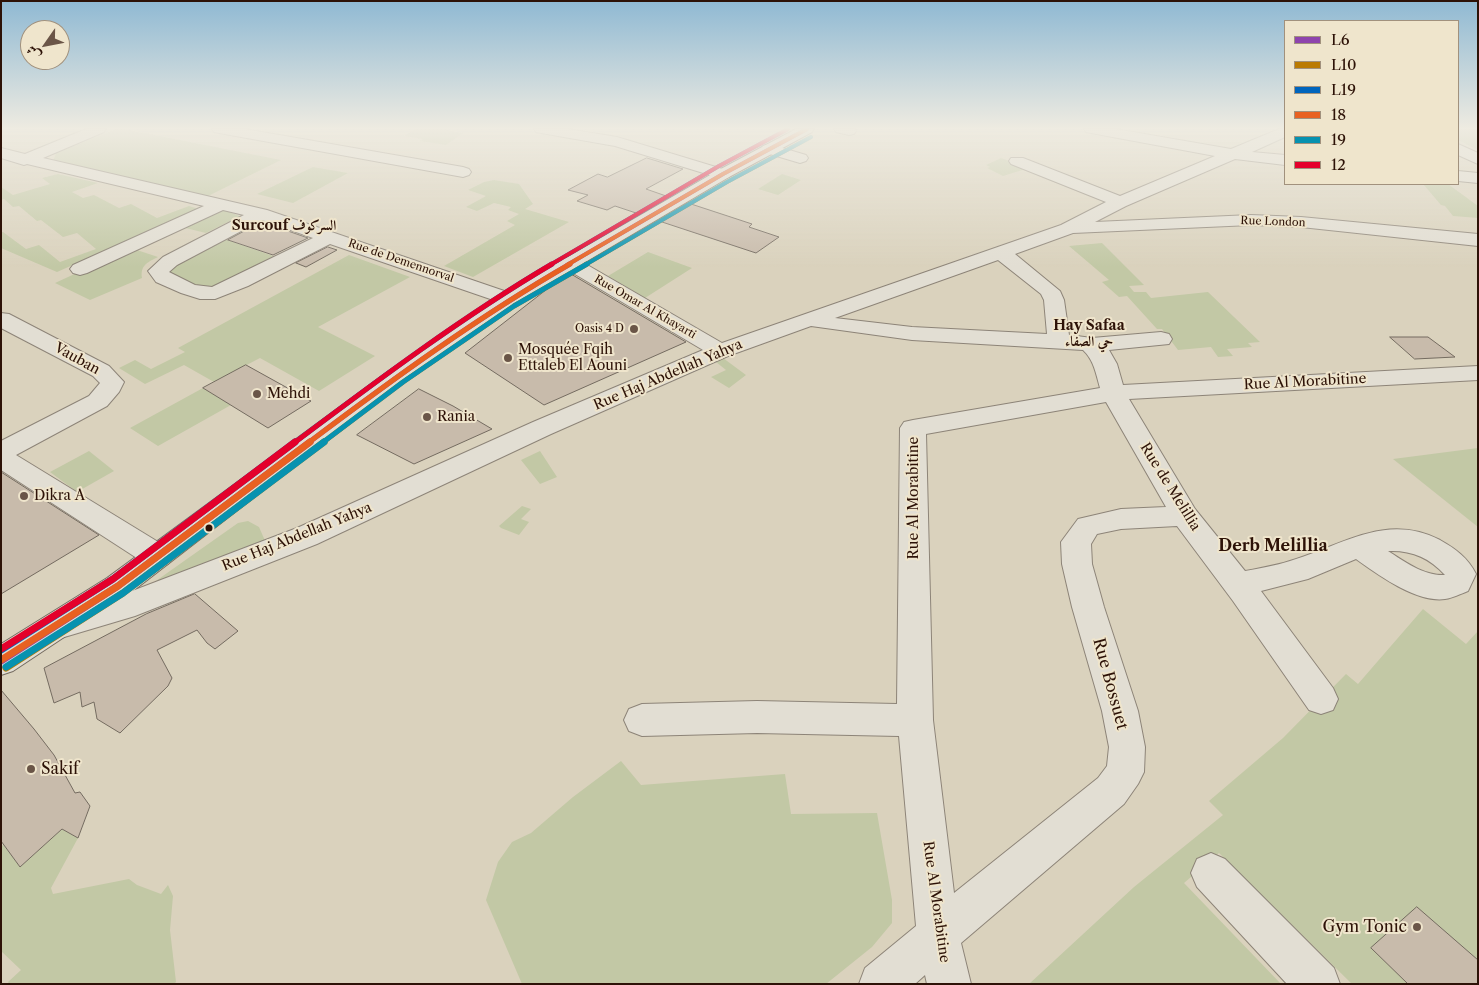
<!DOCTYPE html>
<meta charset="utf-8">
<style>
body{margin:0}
#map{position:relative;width:1479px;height:985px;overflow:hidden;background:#dad2bd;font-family:"Libre Caslon Text",Amiri,serif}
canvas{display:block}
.frame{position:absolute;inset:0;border:2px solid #2d1207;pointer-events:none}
.legend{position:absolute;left:1284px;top:20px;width:175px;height:165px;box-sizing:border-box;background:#efe5cc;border:1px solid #a1917d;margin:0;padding:6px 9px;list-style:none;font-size:15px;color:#2d1207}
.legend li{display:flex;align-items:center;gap:10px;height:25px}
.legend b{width:25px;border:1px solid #a1917d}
.north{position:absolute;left:20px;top:20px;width:50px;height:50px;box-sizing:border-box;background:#efe5cc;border:1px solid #a1917d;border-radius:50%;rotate:237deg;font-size:14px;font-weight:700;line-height:20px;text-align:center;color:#2d1207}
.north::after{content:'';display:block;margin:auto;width:18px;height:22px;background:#6a5547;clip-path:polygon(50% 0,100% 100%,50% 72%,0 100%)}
</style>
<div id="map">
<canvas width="1479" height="985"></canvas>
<div class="frame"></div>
<ul class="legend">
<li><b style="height:6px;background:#8e44ad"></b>L6</li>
<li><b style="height:6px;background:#ba7a02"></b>L10</li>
<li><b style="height:6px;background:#0065bd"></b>L19</li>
<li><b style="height:6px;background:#e86121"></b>18</li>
<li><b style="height:6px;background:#0792b0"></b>19</li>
<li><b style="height:6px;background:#e4002b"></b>12</li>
</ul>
<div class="north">ش</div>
</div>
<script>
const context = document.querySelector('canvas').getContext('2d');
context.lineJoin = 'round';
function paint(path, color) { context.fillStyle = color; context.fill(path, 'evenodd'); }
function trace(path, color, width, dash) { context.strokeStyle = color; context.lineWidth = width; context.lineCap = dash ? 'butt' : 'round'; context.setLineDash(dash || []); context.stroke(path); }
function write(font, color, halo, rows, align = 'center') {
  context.font = font + ' "Libre Caslon Text",Amiri,serif'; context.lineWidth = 4; context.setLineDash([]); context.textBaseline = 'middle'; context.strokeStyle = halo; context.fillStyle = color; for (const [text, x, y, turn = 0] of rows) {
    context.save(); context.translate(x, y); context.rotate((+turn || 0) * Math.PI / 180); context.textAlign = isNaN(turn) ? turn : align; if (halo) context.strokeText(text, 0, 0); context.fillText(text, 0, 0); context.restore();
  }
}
paint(new Path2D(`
 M116,129H124L281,160L206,197L53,161L56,153Z
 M415,129H448L447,130L463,133L446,145L420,141L423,139L404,136Z
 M1458,129H1478V150L1458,140Z
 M1001,158L1029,168L1003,176L987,168L990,167L986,165Z
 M313,167L348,173L293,203L257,194Z
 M58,174L98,183L72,192L83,198L94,195L119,208L131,204L157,218L189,206L199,209L57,272L1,248V232H3L26,249L39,245L60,262L96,249L77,233L63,237L41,220L37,221L19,206L13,207L4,199L1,200V187L13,195L50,184L42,178Z
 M782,174L801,180L778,195L758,189Z
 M494,180L519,184L533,204L525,209L569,222L473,277L444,266L515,225L507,221L519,214L508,210L511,207L494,203L477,211L466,207L486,196L468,190L484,182Z
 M1423,184H1448L1478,206V218L1453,216L1445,206L1441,205Z
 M217,208L240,216L206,233L177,226Z
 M225,239L276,257L224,286L206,290L170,275L171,268Z
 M1102,243L1144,285L1129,286L1134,292H1146L1151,298L1208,292L1260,342L1248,343L1252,347L1227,349L1233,356L1218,357L1211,347L1178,350L1162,329H1157L1127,296L1119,297L1102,282L1109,280L1069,246Z
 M131,248L158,257C148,262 140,265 142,278L90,300L55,283Z
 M648,252L692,268L645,298L608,276Z
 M349,255L410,277L318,327L375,356L319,391L260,358L214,382L184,365L145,384L119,368L135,360L151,369L185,352L178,348Z
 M723,358L746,375L729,388L711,377L726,370L716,362Z
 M203,388L231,405L158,446L130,428Z
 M1478,448V527L1393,459Z
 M89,451L114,471L77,492L50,472Z
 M540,451L557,477L540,484L521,460Z
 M522,506L531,509L521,519L529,522L519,535L501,528L499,526Z
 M248,521L259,527L266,543L143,590L238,523Z
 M1423,609L1466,644L1478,631V984H1352L1219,853L1184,883L1281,984H1029L1134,887L1223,815L1209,801L1283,738L1346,674L1358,684Z
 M621,761L641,785L785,774L791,814L877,813L892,900V923L872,947L826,984H522L486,900L498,862L512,842L531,833L573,797Z
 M62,829L78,838L51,888L53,894L129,879L137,885L161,894L168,885L173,896L170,930L176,982L174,984H9L8,982L21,970L1,951V846L4,845L20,867Z`), '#c2c8a5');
const building = new Path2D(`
 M647,158L683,169L646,189L669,197L639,214L615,206L607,210L577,201L588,195L568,190L598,174L607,177Z
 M688,203L752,224L749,227L779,237L756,253L659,221Z
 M262,222L308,238L273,255L228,240Z
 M328,247L337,250L306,267L296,263Z
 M571,274L686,342L544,405L465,353L560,279Z
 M1390,337H1428L1455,357L1415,359Z
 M246,365L311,401L268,428L203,388Z
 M419,389L453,406L492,429L414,464L357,435Z
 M1,472L99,535L1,594Z
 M195,594L238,631L215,649L207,643L197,630L157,650L172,678L168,686L120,733L97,719L94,702L82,707L80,692L54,703L44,668L146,614Z
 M1,690L34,729L54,755L75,793L80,792L90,806L78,838L62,829L20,867L1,841Z
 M1417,907L1478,960V984H1408L1371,948Z`);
paint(building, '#c8bbab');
trace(building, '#746b60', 1);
const street = new Path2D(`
 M86,129H106L104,132L43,158L267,210L516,295L519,299L516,303L509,305L502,303L330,244L248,286L215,299H200L181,293L156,282L148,271L163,257L244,215L223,210L87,273L80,275L73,273L70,269L73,265L204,206L27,164L24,165L1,158V148L25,154ZM262,220L313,238L212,287L195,285L169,272L177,265Z
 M212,129H245L463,167L469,169L471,172L469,175L463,177L219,133L214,132Z
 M534,129H568L617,137L729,171L731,174L729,177L723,179L615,146L541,133L536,132Z
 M834,129H855L856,131L854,134L849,135L836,132Z
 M1084,129H1116L1231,149L1279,129H1285V137L1252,152L1285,155V165L1235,159L1126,206L1095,222L1251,215L1301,217L1478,234V246L1301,227L1251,225L1073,233L1015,254L1060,291L1064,300L1069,335L1092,338L1161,332L1169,334L1172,339L1169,344L1109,350L1117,364L1123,385L1478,366V380L1129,399L1195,509L1245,571C1260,568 1275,566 1290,561C1341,546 1386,512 1440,540C1456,549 1468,558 1476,574L1468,591C1460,594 1453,598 1445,599C1417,603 1378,575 1356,559L1308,579L1261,591L1333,688L1338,699L1333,710L1321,714L1309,710L1233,601L1177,526L1121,529L1097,534L1091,544L1092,564L1104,607L1138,711L1145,747L1144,772L1138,784L1124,804L961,943L971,984H927L925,975L915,984H859L865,968L916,926L899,736L757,733L642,736L629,731L624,720L629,709L642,704L757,701L897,704L900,428L904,422L913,420L1100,388C1096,374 1094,360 1083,350L912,340L811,326L728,356L551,434L317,544L135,616L61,638L50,634L45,625L50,616L119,596L297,528L533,422L703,350L563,267L560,263L563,259L570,257L577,259L722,343L1061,225L1106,202L1011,164L1009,161L1011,158H1023L1120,196L1215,156L1091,133L1086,132ZM998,260L1041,294L1044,300L1047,334L912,327L835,318ZM1106,402L1166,507L1121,509L1078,519L1061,542L1062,564L1072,607L1102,711L1109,747L1107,766L1098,778L954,893L933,720L926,434ZM1388,551C1411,550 1429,557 1445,575C1424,576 1405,562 1388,551Z
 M769,144L806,155L808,158L806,161L800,163L763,152L761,149L763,146Z
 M1458,144L1478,153V164L1458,155Z
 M1458,171L1478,173V183L1458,181Z
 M1,313L9,314L109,366L124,382L119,392L107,406L16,455L168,548L172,556L168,564L157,567L146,564L1,470V441L89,396L100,383L93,376L1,328Z
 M1211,853L1225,859L1334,968L1340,984H1287L1197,887L1191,873L1197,859Z`);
const secondary = new Path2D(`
 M796,129H814L812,132L729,177L516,303L406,380L129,594L13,671L1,675V644L107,578L390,370L502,295L717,171Z`);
trace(street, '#8d8478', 2);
trace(secondary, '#746b60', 2);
paint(street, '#e2ded3');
paint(secondary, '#e2ded3');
trace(new Path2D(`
 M567,265L723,174L807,129`), '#8e44ad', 4);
trace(new Path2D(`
 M308,443C393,379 478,317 570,264`), '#8e44ad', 5);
trace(new Path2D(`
 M1,661L118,586L310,442`), '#8e44ad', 7);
trace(new Path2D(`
 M585,265L727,182L811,137`), '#ba7a02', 4);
trace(new Path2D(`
 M322,443L403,382L514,306L587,264`), '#ba7a02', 5);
trace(new Path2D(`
 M6,668L123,593L324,442`), '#ba7a02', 7);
trace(new Path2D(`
 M550,265L719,166L788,129`), '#0065bd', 4);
trace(new Path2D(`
 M294,443C378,380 462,317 552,264`), '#0065bd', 5);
trace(new Path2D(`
 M1,650L113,579L295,442`), '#0065bd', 7);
trace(new Path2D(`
 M567,265L723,174L807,129`), '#e86121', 4);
trace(new Path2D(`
 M308,443C393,379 478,317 570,264`), '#e86121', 5);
trace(new Path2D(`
 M1,660L118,586L310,442`), '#e86121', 7);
trace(new Path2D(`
 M585,265L727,182L811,137`), '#0792b0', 4);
trace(new Path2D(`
 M322,443L403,382L514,306L587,264`), '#0792b0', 5);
trace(new Path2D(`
 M6,667L123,593L324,442`), '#0792b0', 7);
trace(new Path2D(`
 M550,265L719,166L788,129`), '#e4002b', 4);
trace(new Path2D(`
 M294,443C378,380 462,317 552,264`), '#e4002b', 5);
trace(new Path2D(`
 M1,649L113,579L295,442`), '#e4002b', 7);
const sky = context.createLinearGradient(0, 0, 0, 267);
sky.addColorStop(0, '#8fb9d3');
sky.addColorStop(0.48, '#eeebe1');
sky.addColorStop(1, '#eeebe100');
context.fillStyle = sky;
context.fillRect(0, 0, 1479, 267);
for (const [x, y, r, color] of [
 [634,329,5,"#6a5547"],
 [508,358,5,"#6a5547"],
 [257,394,5,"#6a5547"],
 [427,417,5,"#6a5547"],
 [24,496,5,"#6a5547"],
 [209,528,4.5,"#2d1207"],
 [31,769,5,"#6a5547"],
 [1417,927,5,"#6a5547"]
]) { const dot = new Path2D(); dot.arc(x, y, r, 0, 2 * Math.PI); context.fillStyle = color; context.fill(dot); trace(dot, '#efe5cc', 2); }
write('11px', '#2d1207', '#efe5cc', [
 ["Rue London",1273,222,2],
 ["Rue de Demennorval",401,261,19],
 ["Rue Omar Al Khayarti",645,307,30]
]);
write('11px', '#2d1207', '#efe5cc', [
 ["Oasis 4 D",624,329]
], 'right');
write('bold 14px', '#2d1207', '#efe5cc', [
 ["Surcouf السركوف",284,226],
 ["Hay Safaa",1089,326],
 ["حي الصفاء",1089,342]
]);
write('14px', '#2d1207', '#efe5cc', [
 ["Mosquée Fqih",518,350],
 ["Ettaleb El Aouni",518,366],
 ["Mehdi",267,394],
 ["Rania",437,417],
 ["Dikra A",34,496]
], 'left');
write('14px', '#2d1207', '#efe5cc', [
 ["Vauban",77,359,29],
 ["Rue Haj Abdellah Yahya",668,375,-23],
 ["Rue Al Morabitine",1305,382,-3],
 ["Rue de Melillia",1170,487,58],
 ["Rue Al Morabitine",914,498,-90],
 ["Rue Haj Abdellah Yahya",297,537,-22],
 ["Rue Al Morabitine",936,902,82]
]);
write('bold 16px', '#2d1207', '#efe5cc', [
 ["Derb Melillia",1273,546]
]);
write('16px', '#2d1207', '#efe5cc', [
 ["Rue Bossuet",1110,684,75]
]);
write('16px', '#2d1207', '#efe5cc', [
 ["Sakif",41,769],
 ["Gym Tonic",1407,927,"right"]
], 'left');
</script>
